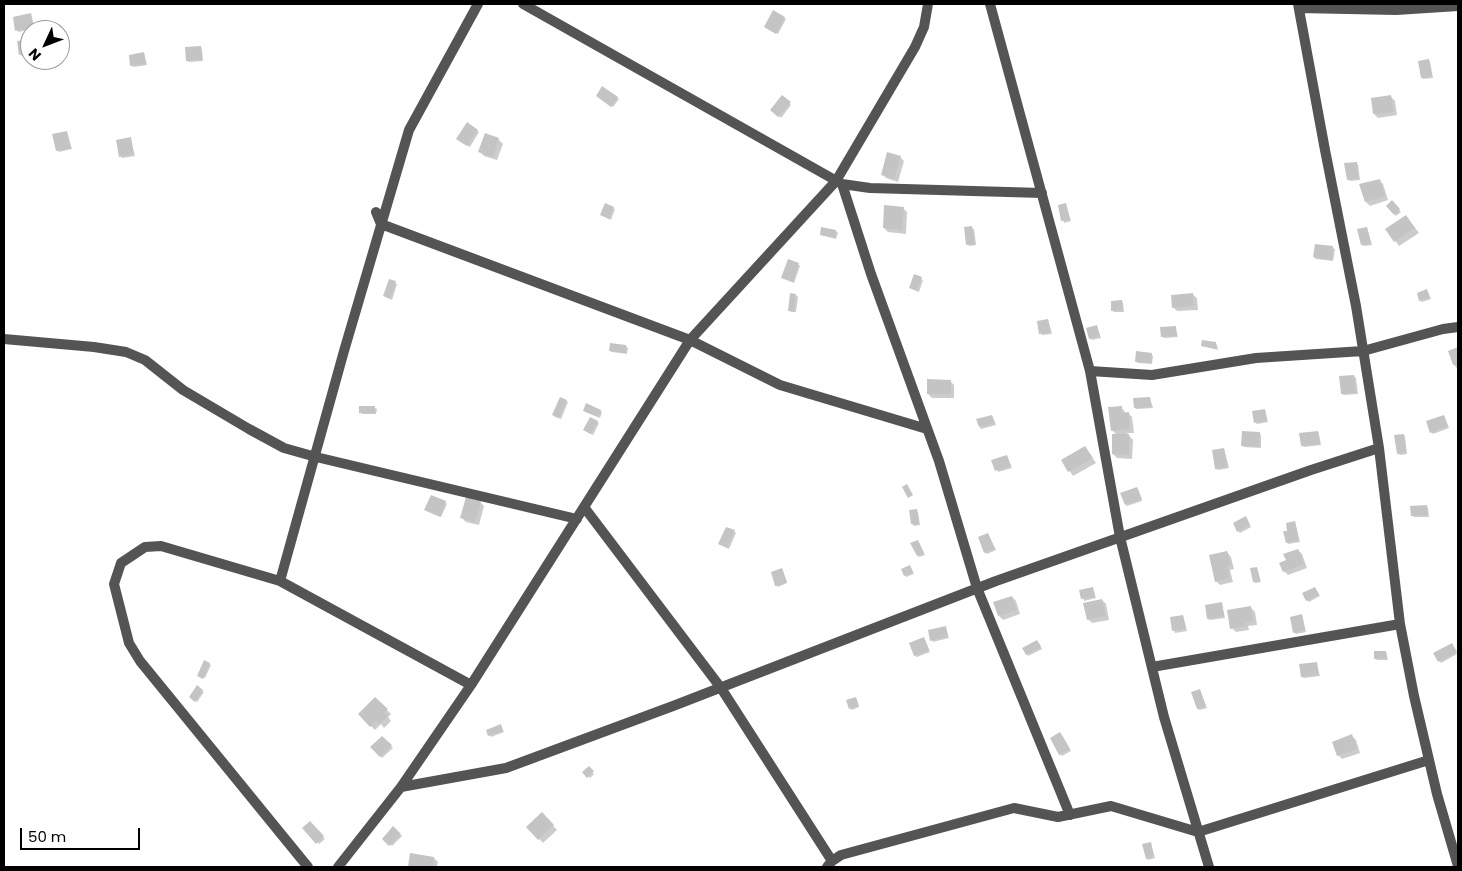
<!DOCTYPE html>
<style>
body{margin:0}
#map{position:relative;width:1462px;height:871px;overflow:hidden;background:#fff;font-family:Poppins,sans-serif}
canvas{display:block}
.frame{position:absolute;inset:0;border:5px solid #000;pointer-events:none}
.north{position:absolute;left:20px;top:20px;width:50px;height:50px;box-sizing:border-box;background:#fff;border:1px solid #999;border-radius:50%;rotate:227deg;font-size:14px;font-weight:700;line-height:20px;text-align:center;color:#000}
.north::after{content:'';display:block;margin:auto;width:18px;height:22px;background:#000;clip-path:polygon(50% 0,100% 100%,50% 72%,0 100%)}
.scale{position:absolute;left:20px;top:828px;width:120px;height:22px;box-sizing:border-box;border:2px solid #000;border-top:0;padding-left:6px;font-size:15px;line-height:18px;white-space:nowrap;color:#000;-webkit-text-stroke:4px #fff;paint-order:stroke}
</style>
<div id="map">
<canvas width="1462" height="871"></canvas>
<div class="frame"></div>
<div class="north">N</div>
<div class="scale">50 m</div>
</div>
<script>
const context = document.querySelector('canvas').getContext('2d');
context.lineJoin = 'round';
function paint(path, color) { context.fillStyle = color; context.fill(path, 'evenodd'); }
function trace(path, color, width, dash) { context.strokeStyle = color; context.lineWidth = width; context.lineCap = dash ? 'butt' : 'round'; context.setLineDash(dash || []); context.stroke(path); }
paint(new Path2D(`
 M30,15L35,29L18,32L17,30Z
 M784,18L786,19L778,34L767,28Z
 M29,40L30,55L22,56L20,54Z
 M200,47L202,49L203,61L189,62L187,61Z
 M144,53L147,65L133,67L132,66Z
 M1429,60L1430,62L1433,78L1423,79L1422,77Z
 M599,97L617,98L619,99L613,107Z
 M782,97L791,105L781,118L772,110Z
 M1391,97L1395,101L1397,115L1378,118L1374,114Z
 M477,131L479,132L470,147L459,141Z
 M67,133L72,149L59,152L57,150Z
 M486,135L499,140L503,144L497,160L484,156L480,152Z
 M130,139L135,156L122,158L121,156Z
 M900,157L904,161L898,182L886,178L882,174Z
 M1356,163L1358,165L1360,180L1350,181L1348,179Z
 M1379,180L1383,184L1388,200L1370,206L1366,202Z
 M1392,202L1401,212L1396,216L1388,206Z
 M1066,204L1071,221L1064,223L1059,205Z
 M613,208L615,209L611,220L601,215Z
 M903,208L907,212L906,234L888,232L884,228Z
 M1406,216L1419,233L1399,246L1387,229Z
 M972,228L974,229L976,245L969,246L968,244Z
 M1367,228L1372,245L1364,246L1362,245Z
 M836,231L838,233L836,239L821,235Z
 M1316,245L1333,248L1335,249L1333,261L1316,259L1314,257Z
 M798,264L800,266L794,283L782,278Z
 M915,276L923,280L919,292L912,289Z
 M390,280L397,284L392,300L385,296Z
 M1428,292L1431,299L1422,302L1420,301Z
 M1192,294L1197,298L1198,310L1177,311L1173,307Z
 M796,295L798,297L796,312H791L789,310Z
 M1122,301L1123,303L1124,312H1114L1112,310Z
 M1048,320L1052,334L1042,335L1041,333Z
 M1097,327L1101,338L1092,340L1090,338Z
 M1175,327L1178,337L1164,338L1162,336Z
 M1216,343L1217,345L1218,350L1203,346Z
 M626,346L628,348L627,354L612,352L610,351Z
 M1458,349V369L1454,365L1450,352Z
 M1151,354L1153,356L1152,364L1138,363L1136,361Z
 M1354,376L1356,378L1358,394L1344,395L1342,394Z
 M950,381L954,385V398H932L928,394Z
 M1150,398L1153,408L1137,409L1135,408Z
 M566,401L568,402L561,419L555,417L554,415Z
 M586,405L601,411L602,412L600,418L586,412Z
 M1121,407L1126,413H1128L1132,417L1134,433H1127L1133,440L1132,459L1117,458L1113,454L1117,435L1112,430Z
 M375,408L377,409L376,414H362L360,412Z
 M1265,410L1268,422L1257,424L1255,422Z
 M992,416L996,425L981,429L980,427Z
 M1444,416L1449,428L1433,434L1431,432Z
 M597,422L599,423L593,435L587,432Z
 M1318,432L1319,434L1321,445L1304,447L1302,446Z
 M1260,434L1261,435V448L1244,447L1242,445Z
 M1404,435L1405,437L1407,454L1400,455L1398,453Z
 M1085,447L1096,463L1073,476L1062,460Z
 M1224,449L1229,468L1218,470L1216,469Z
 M1006,456L1012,468L998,472L993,461Z
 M1138,490L1142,501L1127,506L1126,505Z
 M445,502L447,504L441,517L425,510Z
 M480,502L484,506L479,525L466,522L462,518Z
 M1427,507L1428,508L1429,517H1414L1412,515Z
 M916,510L918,512L920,525L914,526L912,524Z
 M1247,519L1251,527L1240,533L1238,531Z
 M1295,522L1300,542L1288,544L1287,542L1289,532Z
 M734,531L736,533L729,549L722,545Z
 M988,534L996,550L987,554L985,552Z
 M918,541L925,555L919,557L918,556Z
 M1298,550L1302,554L1307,568L1288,575L1284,571L1287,561Z
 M1227,552L1231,557L1234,569L1230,570L1233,582L1220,585L1216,581Z
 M911,568L914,574L906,577L905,575Z
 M1257,568L1261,582L1256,583L1254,582Z
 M782,569L787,583L778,587L776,585Z
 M1093,588L1096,598L1084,601L1081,591Z
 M1315,588L1320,596L1309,602L1307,600Z
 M1012,597L1016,601L1020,614L1003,620L999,616Z
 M1102,600L1106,604L1109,620L1092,623L1088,619Z
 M1222,604L1225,618L1210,620L1208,619Z
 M1250,607L1255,612L1257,625L1248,626L1249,630L1236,632L1232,628Z
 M1302,615L1306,632L1296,634L1294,632Z
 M1183,616L1187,631L1175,633L1171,618Z
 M945,627L949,638L933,642L932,640Z
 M925,640L930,652L917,657L915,656Z
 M1039,643L1042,649L1028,656L1027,654Z
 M1453,646L1457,654L1441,663L1435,653Z
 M1386,652L1388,660H1377L1375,658Z
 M1316,663L1320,676L1304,678L1302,677Z
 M209,664L211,665L205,678L199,676Z
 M1199,690L1207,708L1200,710L1198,709Z
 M202,691L204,692L197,702L192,699Z
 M855,698L859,707L852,710L850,708Z
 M375,699L391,714L388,717L391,721L384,728L381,724L375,730L359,714Z
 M501,726L504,732L491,737L487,731Z
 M1062,735L1071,751L1062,756L1060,754Z
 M1352,736L1356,740L1360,753L1342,759L1338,755Z
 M382,737L393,748L382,758L372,747Z
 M589,768L594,774L590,778L584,772Z
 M542,814L557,830L543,843L528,827Z
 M309,823L325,839L319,844L303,828Z
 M393,828L402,836L392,846L383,838Z
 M1150,843L1155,858L1148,860L1147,858Z
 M411,855L434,858L438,862L437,867H409Z`), '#0003');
paint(new Path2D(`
 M773,10L785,17L776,34L764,27Z
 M31,13L34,27L15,31L13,17Z
 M29,39L30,53L19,55L17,41Z
 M201,46L202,60L186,61L185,47Z
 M144,52L146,64L130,66L129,55Z
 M1429,59L1432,76L1421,78L1418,61Z
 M602,86L618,97L611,107L596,96Z
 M782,95L791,102L778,117L770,110Z
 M1391,95L1394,112L1373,114L1371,98Z
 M467,122L478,130L467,146L456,139Z
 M67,131L71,148L56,151L52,134Z
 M485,133L499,138L493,157L478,152Z
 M131,137L134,154L119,157L116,140Z
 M887,152L901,156L894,179L881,175Z
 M1357,162L1359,178L1347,180L1344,163Z
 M1380,179L1385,196L1365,202L1359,184Z
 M1392,200L1400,209L1394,215L1386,206Z
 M605,203L614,207L609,219L600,215Z
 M1066,203L1070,220L1061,221L1058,205Z
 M884,205L904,207L902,230L883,228Z
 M1406,215L1415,228L1394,242L1385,229Z
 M972,226L975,244L966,245L964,227Z
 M821,227L836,230L835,238L820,235Z
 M1367,227L1371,243L1361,245L1357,229Z
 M1315,244L1333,246L1332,260L1313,257Z
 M788,259L799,263L793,282L781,278Z
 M914,274L922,277L917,291L909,288Z
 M389,279L396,281L390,299L383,296Z
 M1427,289L1430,298L1419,301L1417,293Z
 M790,293L796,294L794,311H788Z
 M1193,293L1194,306L1172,308L1171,295Z
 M1122,300L1123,310L1111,311V301Z
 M1048,319L1051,332L1039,334L1037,321Z
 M1097,325L1100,336L1089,339L1086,328Z
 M1176,326L1177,336L1161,337L1160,327Z
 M1202,340L1216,342V349L1201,346Z
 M610,343L626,345V353L609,351Z
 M1458,347V364L1453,365L1448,351Z
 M1136,351L1152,353L1151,363L1135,362Z
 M1354,375L1356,393L1341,394L1339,376Z
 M927,379L951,380V394H927Z
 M560,397L567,400L559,418L552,415Z
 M1150,397L1151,407L1134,408L1133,398Z
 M586,403L601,410L598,417L583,411Z
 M359,406H375V413H359Z
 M1122,406V413L1129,412L1130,429L1111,431L1108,407Z
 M1265,409L1267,420L1254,423L1252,411Z
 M992,415L995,423L979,427L976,419Z
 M1444,415L1448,426L1430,433L1426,421Z
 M590,417L598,421L591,434L583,430Z
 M1242,431L1260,432L1259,447L1241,446Z
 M1318,431L1320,444L1301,446L1299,433Z
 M1112,434H1129V455L1112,454Z
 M1404,434L1406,452L1397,454L1394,435Z
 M1085,446L1093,458L1068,472L1061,460Z
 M1224,448L1228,467L1215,469L1212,450Z
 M1007,455L1011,466L995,471L991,460Z
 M907,484L913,495L908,498L902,487Z
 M1137,487L1142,499L1125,505L1120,493Z
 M431,495L446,501L440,517L424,510Z
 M466,497L481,501L475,522L460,518Z
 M1427,505L1428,515L1411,516L1410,506Z
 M917,509L919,524H911L909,510Z
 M1246,516L1250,525L1237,532L1233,523Z
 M1295,521L1299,540L1286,543L1283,531H1287L1286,523Z
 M726,527L735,530L727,548L718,544Z
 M988,533L995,549L984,553L978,537Z
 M918,540L924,553L917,556L910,543Z
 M1298,549L1304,564L1283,572L1279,563L1286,560L1283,554Z
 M1227,551L1231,565L1227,566L1230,578L1215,582L1209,555Z
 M910,565L913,572L904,576L901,569Z
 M1257,567L1260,581L1253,582L1250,568Z
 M782,568L787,582L775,586L771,572Z
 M1093,587L1095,597L1081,599L1079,590Z
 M1315,587L1319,595L1306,601L1302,593Z
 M1012,596L1017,610L998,616L993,602Z
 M1102,599L1106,616L1087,620L1083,603Z
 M1222,602L1224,616L1207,619L1205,605Z
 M1251,606L1253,621L1245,623L1246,626L1230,629L1227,610Z
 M1302,614L1305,630L1293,633L1290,617Z
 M1183,615L1186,629L1172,631L1170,617Z
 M946,626L948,636L930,641L928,630Z
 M924,637L929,650L914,656L909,643Z
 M1037,640L1041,647L1026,655L1022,648Z
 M1452,643L1457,652L1438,662L1433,653Z
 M1374,651H1386L1387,658L1374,659Z
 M204,660L210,663L203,679L197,676Z
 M1317,662L1319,674L1301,677L1299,664Z
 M197,685L203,690L195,702L189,697Z
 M1200,689L1206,706L1197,709L1191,692Z
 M375,697L388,709L384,712L388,716L379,724L376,721L370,727L358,714Z
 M856,697L859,706L849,709L846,700Z
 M501,724L503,731L488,736L486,730Z
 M1060,732L1070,749L1059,755L1050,738Z
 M1352,734L1357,749L1337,756L1332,742Z
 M382,736L392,745L380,757L370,747Z
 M589,766L594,771L587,778L582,772Z
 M542,812L554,825L538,840L526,827Z
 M310,821L324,836L316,844L302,828Z
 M393,826L401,834L389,846L382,839Z
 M1151,842L1154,856L1146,859L1142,844Z
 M410,853L434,857L433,867H408Z`), '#c4c4c4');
trace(new Path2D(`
 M523,4L842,184L870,188L1042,193
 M990,4L1090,371L1120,537L1164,717L1209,867
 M1298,4L1325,150L1356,306L1379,448L1400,624L1414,696L1437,794L1458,866
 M1299,8L1396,10L1458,6
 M842,184L871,274L939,461L977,588L1070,815
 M376,212L381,224L690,340L780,385L927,429
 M4,339L94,347L126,352L145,360L183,390L249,429L284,448L316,457L577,519
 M1090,371L1152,375L1256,358L1363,351L1443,329L1458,327
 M584,507L721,688L832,861
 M280,581L344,351L409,130L478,4
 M1152,667L1400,624
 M401,787L506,768L673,706L996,581L1311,470L1379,448
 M308,867L140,661L129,643L114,584L121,563L145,547L161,546L280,581L471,685
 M338,867L401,787L471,685L690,340L836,181L915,47L924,27L928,4
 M827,867L832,861L841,855L1014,808L1058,817L1111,806L1198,832L1429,760`), '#545454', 10);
</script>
